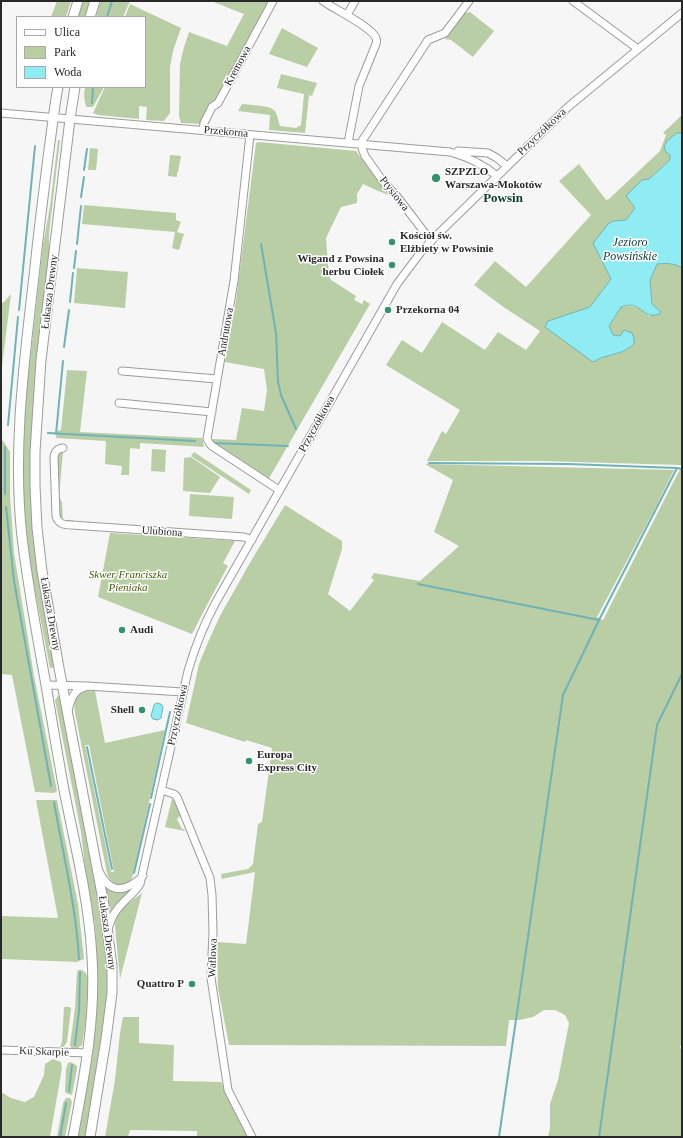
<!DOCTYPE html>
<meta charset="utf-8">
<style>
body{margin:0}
#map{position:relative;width:683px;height:1138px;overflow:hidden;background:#f6f6f7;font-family:Georgia,serif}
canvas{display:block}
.frame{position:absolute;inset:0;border:2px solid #29292a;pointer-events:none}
.legend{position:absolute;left:16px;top:16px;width:130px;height:72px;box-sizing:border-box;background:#fff;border:1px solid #a9a9aa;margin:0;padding:5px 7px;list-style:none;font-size:12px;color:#29292a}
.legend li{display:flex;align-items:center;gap:8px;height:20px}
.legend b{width:20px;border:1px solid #a9a9aa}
</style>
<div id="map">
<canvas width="683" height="1138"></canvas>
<div class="frame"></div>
<ul class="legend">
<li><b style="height:5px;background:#fff"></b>Ulica</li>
<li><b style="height:11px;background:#b9cea5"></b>Park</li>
<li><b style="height:11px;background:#8fecf2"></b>Woda</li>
</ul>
</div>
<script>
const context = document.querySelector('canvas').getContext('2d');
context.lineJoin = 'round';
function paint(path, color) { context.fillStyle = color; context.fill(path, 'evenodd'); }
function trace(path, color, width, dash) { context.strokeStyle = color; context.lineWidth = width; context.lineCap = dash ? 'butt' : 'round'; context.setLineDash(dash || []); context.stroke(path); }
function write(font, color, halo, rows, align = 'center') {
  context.font = font + ' Georgia,serif'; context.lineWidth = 3; context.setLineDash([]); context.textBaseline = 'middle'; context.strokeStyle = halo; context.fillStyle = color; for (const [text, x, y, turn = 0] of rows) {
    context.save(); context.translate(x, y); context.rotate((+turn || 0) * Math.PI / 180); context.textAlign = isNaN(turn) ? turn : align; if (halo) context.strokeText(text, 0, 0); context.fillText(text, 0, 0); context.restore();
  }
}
paint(new Path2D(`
 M57,1H71L66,17H51Z
 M82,1H91L85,17H77Z
 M101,1H130L123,17H96Z
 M211,1H269L217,99L210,106L202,124L181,123L179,116L180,64L184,47L189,32L227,46L244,14Z
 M130,4L181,28L173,51L170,67V113L164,121L146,120L147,107L139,106V119L98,115L93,113L105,87H145V17H125Z
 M470,12L494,31L473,57L451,40L445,39L465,13Z
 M282,28L318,48L307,67L269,54Z
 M281,74L317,83L312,96L309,95L305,133L269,130L270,115L238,111L242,104C250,105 274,105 276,113C278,117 278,121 280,126L296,128L301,125L304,94L277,88Z
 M85,87H103V89L93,107H86L84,96Z
 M682,115V133H677L670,160L649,179L642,180L629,200L633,205L635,208L626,220L613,221L611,279L590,307L548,321L593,362C596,360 600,358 604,357C616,353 624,353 634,344V338L613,335L609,326L621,307C634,304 639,307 649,316L660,311L652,304L650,280L657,264C666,263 674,263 682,268V465L540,461H427L442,431L446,434L460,410L386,365L402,340L422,353L442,322L485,350L498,332L526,350L540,331L502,306L474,285L495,261L526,287L591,215L559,181L579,164L606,200L609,199L660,151L666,135L663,133Z
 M58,140H60L49,234V266L32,420L31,450L56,667L50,668L29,560L24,502L23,423L43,245L50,206Z
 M259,142L356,151L389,195L378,191L363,184L357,194V203L341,207L326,238L329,276L331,280L356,296L354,300L362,304L364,300L370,304L268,480L212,444L213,439L236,440L242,408L264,411L267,390L264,369L225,362L236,300L256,143Z
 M90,148L98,149L96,170H88Z
 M170,155L181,156L178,172H177V177L168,176Z
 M84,205L176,213V220L181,222L177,232L184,234L179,250L172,248L175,232L82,224Z
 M77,268L128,272L125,308L74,303Z
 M11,294L1,374V304L5,301Z
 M67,370L87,371L80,432L202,438L204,447L140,443V449L130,448L129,475H121L122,466L105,464L106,441L56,438L57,431L61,430Z
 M1,439L4,442L10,452V495L14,553L34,676L57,791L54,793L35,792L12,675L1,674Z
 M152,449L166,450L165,472L151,471Z
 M60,451H63L59,497L62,502L63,520H73V522H65L60,518L58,497V454Z
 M194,452L251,490L249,494L191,456Z
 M191,457L220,477L210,493L183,491L184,458Z
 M425,464L674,470L653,512L597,617L603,620L678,473L682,467V1045L680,1046L682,1054V1137H548L550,1128V1104L558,1080L569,1023L565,1015L555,1010H544L533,1017L519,1020H509L506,1046L229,1045L218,988L217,942L246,944L255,872L222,879L221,874L248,869L253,864L258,824L262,822L272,748L246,740L245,742L186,723L199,664L208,642L221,614L251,561L285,505L342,541V549L328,594L350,611L374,580L371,578L374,573L420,581L459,546L434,532L453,480Z
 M190,494L234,497L232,519L189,516Z
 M110,533L171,537L172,536L175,537L235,541L223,563L228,566L208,603L192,634L98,597Z
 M83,691H95L105,743L165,730L133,875C129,890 111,887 107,873L75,713C74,702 73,697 83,691ZM85,745H89L114,872H111Z
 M59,695H61L96,883L108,968V988L104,1023L87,1137H78L94,1037L97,992V956L95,925L85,868L81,832L55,700Z
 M172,799L175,800L181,815L177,819L182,829H184L185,831L165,827Z
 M36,800H57L78,904L84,959L77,962L1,959V916L58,918Z
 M135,886L133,890L110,911L106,889L107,887L111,890Z
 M142,893L120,979L115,927C115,911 130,902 142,893Z
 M78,970H82L86,973L88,979L86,1019L82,1045L78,1048L72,1049L70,1045L75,1008L77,972Z
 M64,1007H70L71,1009L67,1042L63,1048L60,1049L62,1041Z
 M123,1017H139V1043L174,1045L173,1081L221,1082L248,1137H197V1131L130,1130L128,1137H105L115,1080L120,1033Z
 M53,1059L61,1062L62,1068L50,1137H1V1092L11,1098L25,1102L34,1097L44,1075L45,1064Z
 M71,1062L77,1066V1069L72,1095L68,1094L65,1092L66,1069L68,1063Z
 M66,1098H70L72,1102L65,1137H57L63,1103Z`), '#b9cea5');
const water = new Path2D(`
 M677,133H682V268C674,263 666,263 657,264L650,280L652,304L660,311V314C643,319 645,307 630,305C628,305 624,306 621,307L609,326L613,335L620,336L624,330L632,333L634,338V344C624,353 616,353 604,357C600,358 597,360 593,362L545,327L548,321L590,307L611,279L593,243L609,223L613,221L626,220L635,208L633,205L626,196L642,180L649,179L670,160V155L666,152L664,146L667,141Z
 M157,703L161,704L163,707L161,718L158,720L153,719L151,716L154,705Z`);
paint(water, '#8fecf2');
trace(water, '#70b2b6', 1);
trace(new Path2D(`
 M107,17L112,1
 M92,103L93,87
 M84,170L87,149
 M81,197L84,177
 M77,244L81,206
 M261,244L276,333L278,382L281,395L296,429
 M74,268L76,251
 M70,302L73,273
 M19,310L35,146
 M64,347L69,310
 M8,425L18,317
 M48,433L195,441
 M56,434L63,361
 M213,443L288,446
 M429,463L568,464L677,468
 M5,494V447
 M6,507L14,581L51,786
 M418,584L599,620
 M87,747L112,869
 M151,798L170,712
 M54,802C63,854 76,906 79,959
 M134,873L150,804
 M75,1045L79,1011L80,972
 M69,1091L72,1065
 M60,1137L66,1103
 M499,1137L563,695L599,620L677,468L682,469
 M599,1137L657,725L682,674`), '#70b2b6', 2);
const minor = new Path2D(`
 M323,1C334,9 372,27 376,38C377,41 377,42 376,44L359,86L348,143
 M573,1L638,49
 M347,15L355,1
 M1,113L450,152C468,157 483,164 497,176
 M203,130L204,123L212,107L218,103L273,1
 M250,135L234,281L207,439L210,444L212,446L279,490
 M458,151L488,153L497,158L507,166
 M431,241L396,195L385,184L365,156L362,148V141L428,40L445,33L469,1
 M122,371L217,379
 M119,403L212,412
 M63,448C57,449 55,451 54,457L56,516C58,524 64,525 72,525L244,537L252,540
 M46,685L87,686L183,692
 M68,710C71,700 73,690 85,687
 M161,790L174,794L177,797L210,878L212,895L213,932L211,978L228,1090L252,1137
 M99,871C101,875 103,879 106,882C118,896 133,885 143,876
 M108,929C110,923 112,916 116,911C123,901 134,894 140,884L188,671C195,647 204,624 216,602L397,284L421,252L435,237L568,107L682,13
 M1,1050L88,1053`);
const major = new Path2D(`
 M73,17L78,1
 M90,17L95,1
 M58,87C54,108 52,129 49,150C44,189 39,228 35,267C25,356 12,447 22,537C28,587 37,636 46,685C52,721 58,758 65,795C76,849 89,902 92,957C96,1018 84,1078 73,1137
 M75,87L70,119L41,360L35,452V486L37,528L42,571L59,668L104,905L112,966V993L106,1039L90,1137`);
trace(minor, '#9b9c9d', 9);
trace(major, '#9b9c9d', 11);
trace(minor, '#fff', 7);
trace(major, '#fff', 9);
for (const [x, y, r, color] of [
 [436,178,5,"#32946d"],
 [392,242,4,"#32946d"],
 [392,265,4,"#32946d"],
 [388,310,4,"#32946d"],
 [122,630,4,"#32946d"],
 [142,710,4,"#32946d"],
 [249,761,4,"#32946d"],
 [192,984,4,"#32946d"]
]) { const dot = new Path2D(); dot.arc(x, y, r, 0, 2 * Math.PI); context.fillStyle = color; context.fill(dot); trace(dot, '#fff', 1.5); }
write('11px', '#29292a', '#fff', [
 ["Kremowa",238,66,-62],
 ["Przekorna",226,132,5],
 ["Przyczółkowa",542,132,-44],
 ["Ptysiowa",394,194,52],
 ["Łukasza Drewny",50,292,-83],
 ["Andrutowa",226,332,-80],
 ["Przyczółkowa",317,424,-61],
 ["Ulubiona",162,532,4],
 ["Łukasza Drewny",50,614,80],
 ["Przyczółkowa",178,715,-78],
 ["Łukasza Drewny",107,933,82],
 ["Waflowa",213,958,-88],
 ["Ku Skarpie",44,1052,2]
]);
write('bold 11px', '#29292a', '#fff', [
 ["SZPZLO",445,172],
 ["Warszawa-Mokotów",445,185],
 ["Kościół św.",400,236],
 ["Elżbiety w Powsinie",400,249],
 ["Wigand z Powsina",384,259,"right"],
 ["herbu Ciołek",384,272,"right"],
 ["Przekorna 04",396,310],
 ["Audi",130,630],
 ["Shell",134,710,"right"],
 ["Europa",257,755],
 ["Express City",257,768],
 ["Quattro P",184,984,"right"]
], 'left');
write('italic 11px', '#3e6102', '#fff', [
 ["Skwer Franciszka",128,575],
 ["Pieniaka",128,588]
]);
write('italic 12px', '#0a383b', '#fff', [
 ["Jezioro",630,243],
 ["Powsińskie",630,257]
]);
write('bold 13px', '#083927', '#fff', [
 ["Powsin",503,199]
]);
</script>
